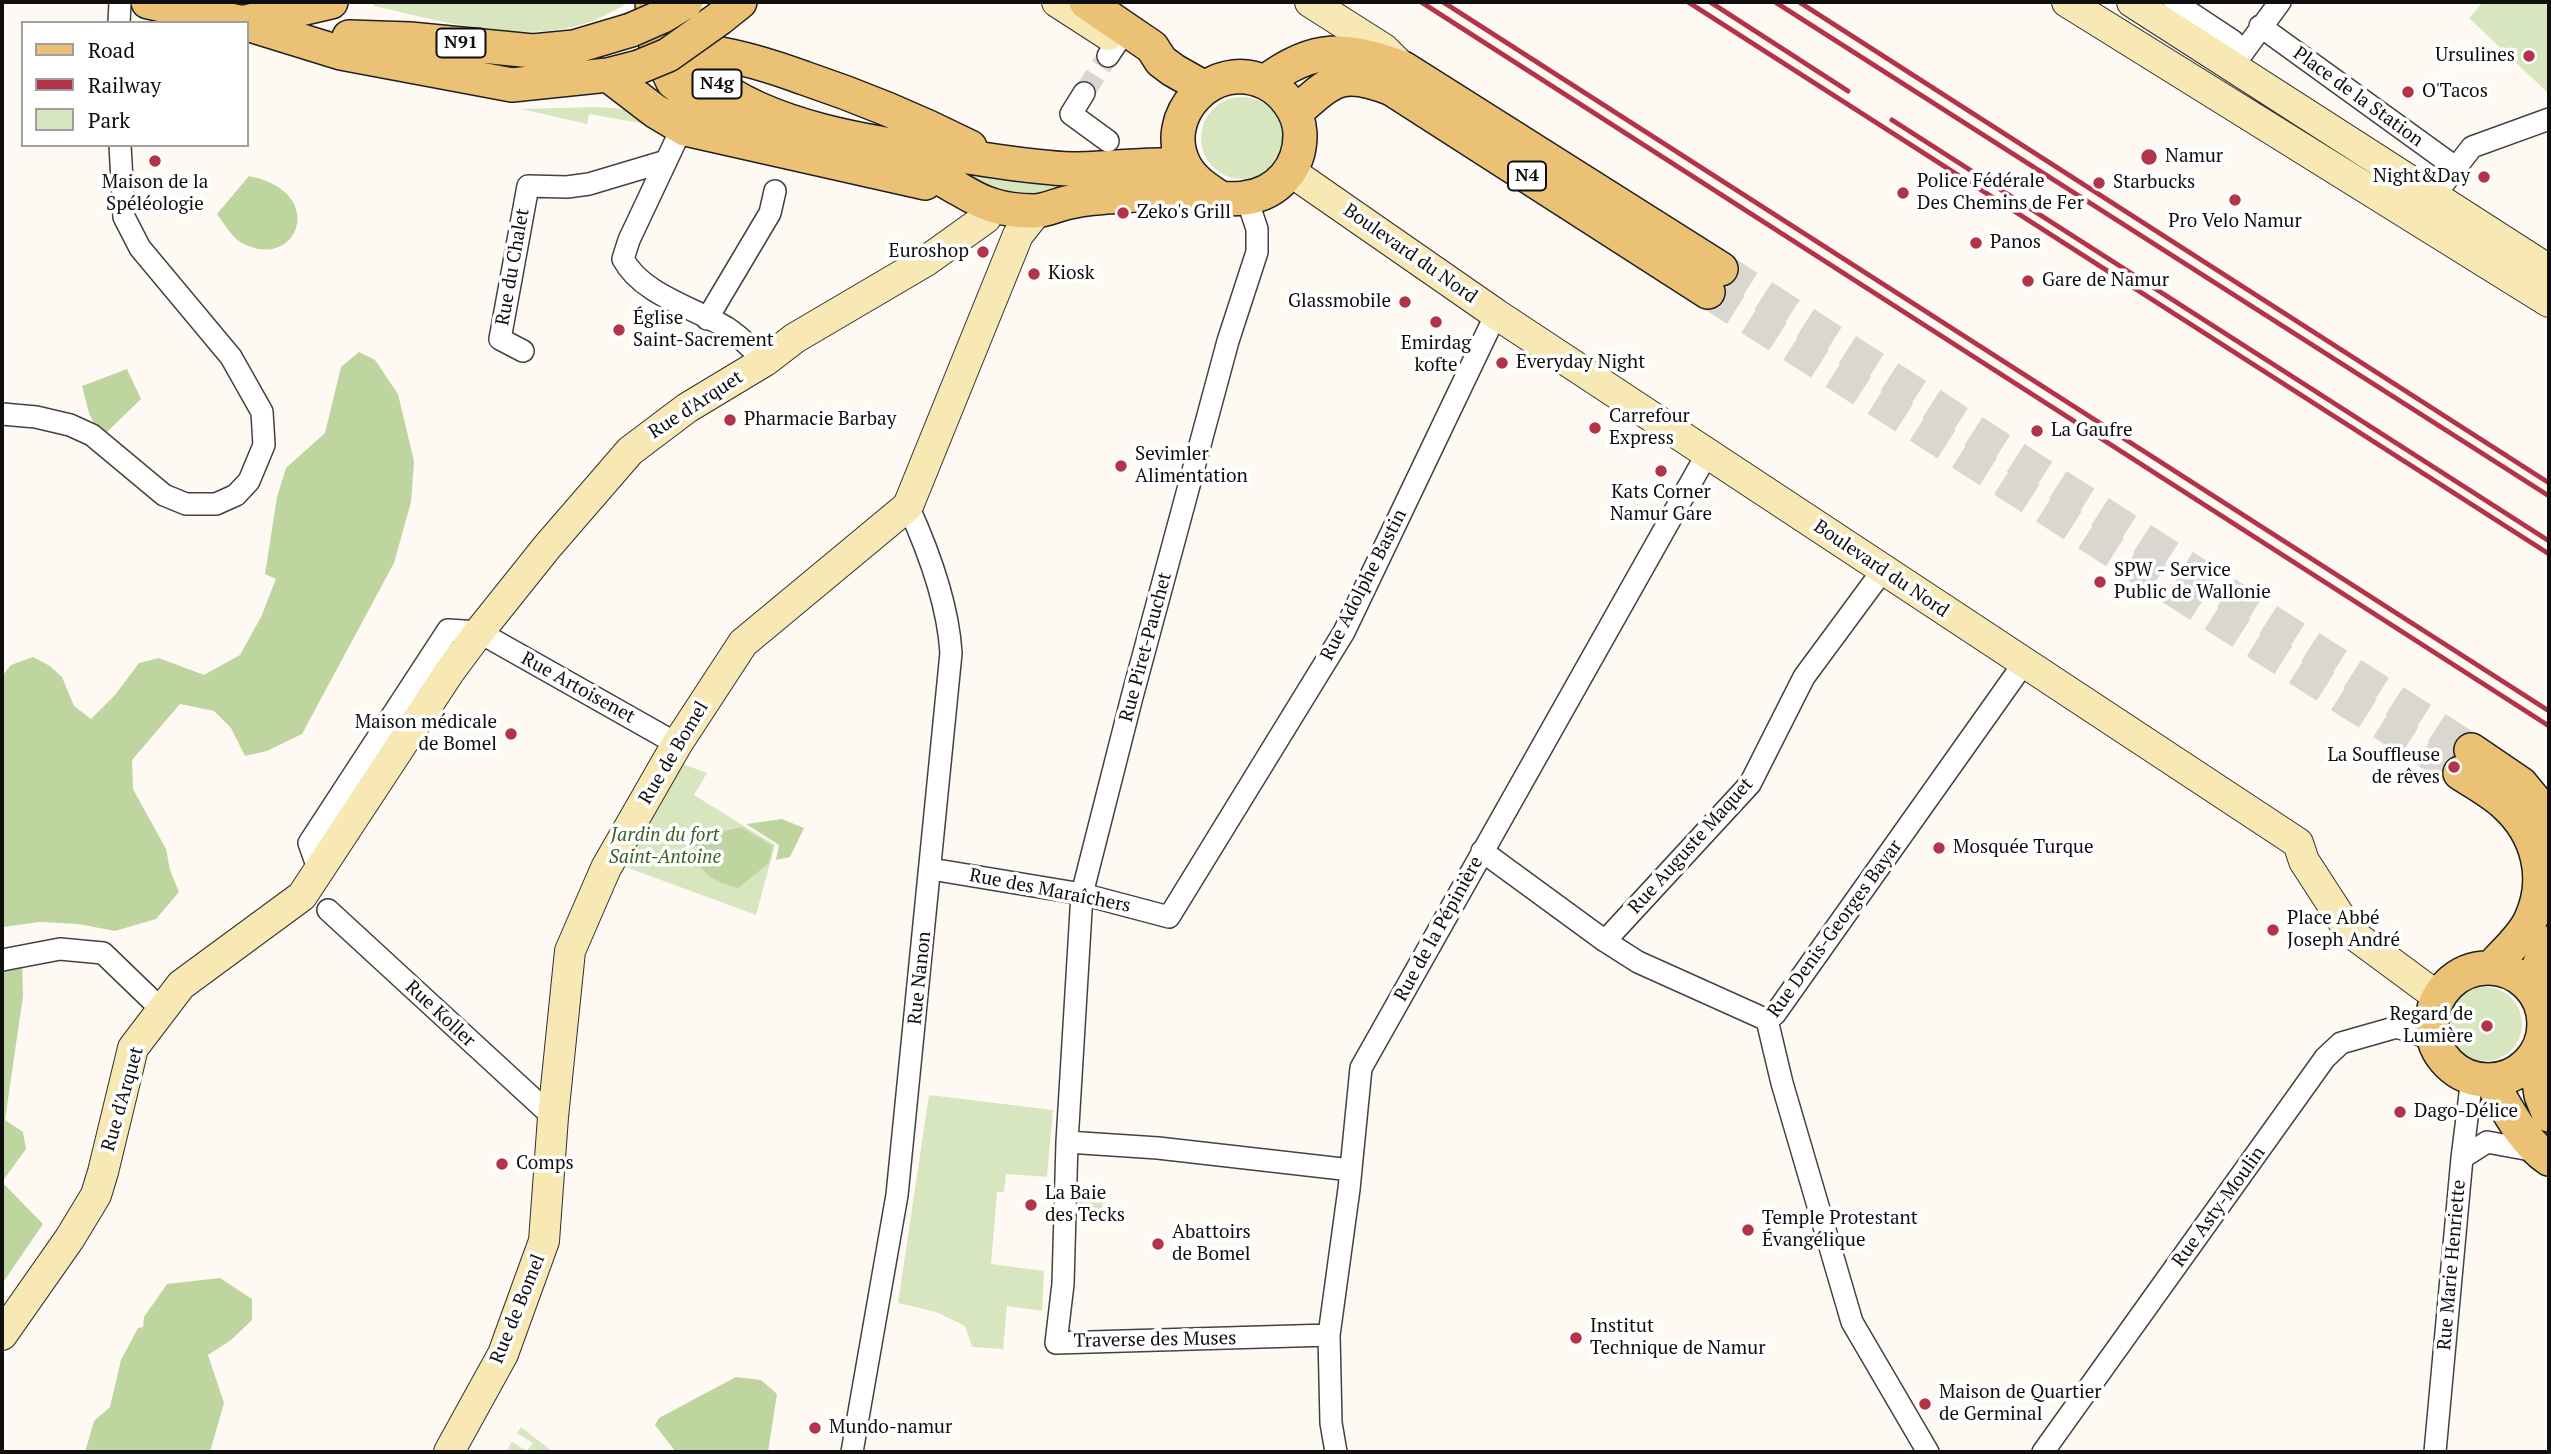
<!DOCTYPE html>
<meta charset="utf-8">
<style>
body{margin:0}
#map{position:relative;width:2551px;height:1454px;overflow:hidden;background:#fefaf3;font-family:"PT Serif",serif}
canvas{display:block}
.frame{position:absolute;inset:0;border:4px solid #0f0f0f;pointer-events:none}
.legend{position:absolute;left:21px;top:21px;width:228px;height:126px;box-sizing:border-box;background:#fff;border:2px solid #9f9f9f;margin:0;padding:9px 12px;list-style:none;font-size:21px;color:#0f0f0f}
.legend li{display:flex;align-items:center;gap:14px;height:35px}
.legend b{width:35px;border:2px solid #9f9f9f}
</style>
<div id="map">
<canvas width="2551" height="1454"></canvas>
<div class="frame"></div>
<ul class="legend">
<li><b style="height:9px;background:#ebc175"></b>Road</li>
<li><b style="height:9px;background:#b33449"></b>Railway</li>
<li><b style="height:19px;background:#d8e6bf"></b>Park</li>
</ul>
</div>
<script>
const context = document.querySelector('canvas').getContext('2d');
context.lineJoin = 'round';
function paint(path, color) { context.fillStyle = color; context.fill(path, 'evenodd'); }
function trace(path, color, width, dash) { context.strokeStyle = color; context.lineWidth = width; context.lineCap = dash ? 'butt' : 'round'; context.setLineDash(dash || []); context.stroke(path); }
function write(font, color, halo, rows, align = 'center') {
  context.font = font + ' "PT Serif",serif'; context.lineWidth = 7; context.setLineDash([]); context.textBaseline = 'middle'; context.strokeStyle = halo; context.fillStyle = color; for (const [text, x, y, turn = 0] of rows) {
    context.save(); context.translate(x, y); context.rotate((+turn || 0) * Math.PI / 180); context.textAlign = isNaN(turn) ? turn : align; if (halo) context.strokeText(text, 0, 0); context.fillText(text, 0, 0); context.restore();
  }
}
paint(new Path2D(`
 M373,2H625V5C610,12 596,21 580,25C513,43 441,21 374,6Z
 M2483,2H2549V94L2469,18Z
 M1201 138a41 41 0 1 1 82 0a41 41 0 1 1-82 0Z
 M597,107L625,109L647,119L645,124L589,114L587,124L521,109Z
 M961,168L1021,183L1068,184L1115,180L1019,200L958,176Z
 M680,763L707,773L694,795L775,845L756,915L623,866ZM741,827L694,853L697,837Z
 M2448 1024a37 37 0 1 1 74 0a37 37 0 1 1-74 0Z
 M929,1095L1053,1110L1047,1177L1006,1174L1004,1192H997L991,1264L1044,1271L1042,1311L1007,1306L1003,1349L972,1347L965,1326L936,1312L898,1303Z
 M1082,1193L1102,1195C1106,1206 1099,1214 1092,1223C1082,1215 1076,1205 1082,1193Z
 M521,1427L553,1452H506L512,1442L527,1451L533,1443L517,1433Z`), '#d8e6bf');
paint(new Path2D(`
 M249,176C330,192 297,273 242,243C232,238 224,223 217,214Z
 M359,352L375,360L398,394L414,461L411,502L394,563L302,734L267,751L245,756L231,728L214,711L180,704L132,760L133,789L166,849L170,870L179,892L156,919L115,931L78,924L40,922L2,927V821L4,813L2,808V676L11,665L33,657L50,666L62,677L74,706L91,719L115,695L139,663L159,658L204,675L240,655L261,617L276,579L265,574L277,497L286,468L325,433L341,367Z
 M127,369L141,399L107,432L96,428L89,413L82,386Z
 M782,819L804,828L790,857L776,860L779,845L746,824Z
 M741,827L773,846L769,863L738,888C709,880 692,870 696,837Z
 M22,962L23,996L5,1120L23,1132L26,1149L2,1182L43,1224L2,1284V968Z
 M220,1278L252,1299V1320L231,1340L208,1355L224,1403L210,1452H85L94,1421L110,1407L121,1360L138,1328L143,1327L144,1317L167,1284Z
 M736,1377L761,1380L777,1394L768,1452H676L655,1425L659,1418Z`), '#bed5a0');
trace(new Path2D(`
 M1084,93L1108,56`), '#dad7d1', 21, [21, 10]);
trace(new Path2D(`
 M1721,269L2471,750
 M1708,292L2460,773`), '#dad7d1', 33, [33, 17]);
const street = new Path2D(`
 M2174,2L2233,41
 M119,23L120,2
 M2260,26L2455,167
 M1108,56L1118,41
 M2233,66L2280,2
 M1084,93L1071,114L1108,141
 M685,129L678,136L629,240L623,259C642,295 695,308 727,328C741,337 753,350 765,361
 M2434,196L2472,147L2549,119
 M1243,199L1251,211L1257,229V252L1228,341L1132,697L1082,894L1067,1142L1063,1284L1056,1343L1329,1335
 M707,319L770,213L775,191
 M523,351L500,339L528,186L567,187L589,184L666,161
 M2,414L36,417L70,425L92,435L164,495L186,504H216L236,495L249,481L264,445L262,412L231,357L140,248L124,217L120,145
 M1482,851L1605,941L1638,962L1767,1020
 M931,869L1082,894L1169,917L1344,632L1496,314
 M319,871L309,843L448,630L479,632L677,744
 M328,910L553,1117
 M1605,941L1750,784L1804,677L1883,570
 M2,960L60,949L103,953L161,1009
 M1067,1142L1158,1148L1351,1170
 M2462,1158L2487,1142L2536,1151
 M852,1452L897,1195L951,653C948,603 929,552 908,506
 M1336,1452L1331,1423L1329,1335L1349,1189L1361,1068L1707,454
 M1928,1452L1852,1322L1782,1083L1767,1020L1775,1014L2024,663
 M2043,1452L2325,1058L2341,1043L2397,1027L2434,1040
 M2435,1452L2462,1158L2472,1078`);
const secondary = new Path2D(`
 M1057,2L1108,35
 M1310,2L1384,49L1400,65
 M2067,2L2549,302
 M2132,2L2549,270
 M1290,171L1496,314L2298,843L2304,861L2350,932L2438,997
 M2,1335L70,1238L96,1195L103,1172L133,1048L181,985L302,896L450,671L479,632L547,547L630,451L687,408L765,361L795,338L926,261L986,218L992,205
 M449,1452L503,1354L544,1241L553,1117L570,951L606,868L677,744L743,643L908,506L1018,235L1037,211`);
const primary = new Path2D(`
 M148,2L244,23
 M652,2L656,47L673,82L705,108L758,125
 M1086,2L1152,47L1161,61L1173,70L1203,87
 M678,17C680,38 692,64 708,78C768,130 885,145 961,156C997,161 1035,168 1072,169C1110,169 1147,163 1184,165
 M720,18L740,2
 M245,22L331,2
 M247,24L341,53L512,85L608,75L639,67
 M349,37L410,39L533,51L574,47L631,30
 M715,53C746,58 774,67 804,78C861,97 916,120 970,147
 M608,75L655,111L685,129L925,183
 M1265,82C1315,44 1346,48 1403,68L1721,269
 M1295,113C1333,79 1342,69 1392,89L1708,292
 M875,143C900,157 925,170 950,184C963,191 977,201 992,205C1004,209 1021,211 1034,211C1046,211 1058,204 1070,202C1087,198 1105,197 1123,196C1143,194 1165,193 1186,195C1205,196 1225,201 1244,198C1278,194 1301,167 1300,133C1299,112 1284,92 1266,83C1214,57 1158,116 1185,166C1193,181 1207,189 1220,198
 M2471,750L2521,784L2549,818
 M2460,773C2475,783 2492,792 2505,804C2538,834 2550,879 2530,921C2522,938 2504,953 2492,967
 M2432 1024a56 56 0 1 1 112 0a56 56 0 1 1-112 0Z
 M2530,986L2549,943
 M2535,1056L2541,1095L2549,1115
 M2490,1080C2507,1108 2522,1141 2549,1159`);
trace(street, '#424242', 24);
trace(secondary, '#313131', 32);
trace(primary, '#202020', 36);
trace(street, '#fff', 21);
trace(secondary, '#f7e8b4', 30);
trace(primary, '#ebc175', 33);
trace(new Path2D(`
 M1421,2L2549,726
 M1443,2L2549,711
 M1688,2L2549,554
 M1710,2L1848,91
 M1775,2L2549,496
 M1799,2L2549,483
 M1892,120L2549,541`), '#b33449', 5);
const primaryBridge = new Path2D(`
 M631,30L663,16L686,2
 M639,67L668,55L720,18`);
trace(primaryBridge, '#202020', 36, []);
trace(primaryBridge, '#ebc175', 33);
for (const [x, y, r, color] of [
 [2529,56,7,"#b33449"],
 [2408,92,7,"#b33449"],
 [2149,157,9,"#b33449"],
 [155,161,7,"#b33449"],
 [2484,177,7,"#b33449"],
 [2099,183,7,"#b33449"],
 [1903,193,7,"#b33449"],
 [2235,200,7,"#b33449"],
 [1123,213,7,"#b33449"],
 [1976,243,7,"#b33449"],
 [983,252,7,"#b33449"],
 [1034,274,7,"#b33449"],
 [2028,281,7,"#b33449"],
 [1405,302,7,"#b33449"],
 [1436,322,7,"#b33449"],
 [619,330,7,"#b33449"],
 [1502,363,7,"#b33449"],
 [730,420,7,"#b33449"],
 [1595,428,7,"#b33449"],
 [2037,431,7,"#b33449"],
 [1121,466,7,"#b33449"],
 [1661,471,7,"#b33449"],
 [2100,582,7,"#b33449"],
 [511,734,7,"#b33449"],
 [2454,767,7,"#b33449"],
 [1939,848,7,"#b33449"],
 [2273,930,7,"#b33449"],
 [2487,1026,7,"#b33449"],
 [2400,1112,7,"#b33449"],
 [502,1164,7,"#b33449"],
 [1031,1205,7,"#b33449"],
 [1748,1230,7,"#b33449"],
 [1158,1244,7,"#b33449"],
 [1576,1338,7,"#b33449"],
 [1925,1404,7,"#b33449"],
 [815,1428,7,"#b33449"]
]) { const dot = new Path2D(); dot.arc(x, y, r, 0, 2 * Math.PI); context.fillStyle = color; context.fill(dot); trace(dot, '#fff', 2.5); }
for (const [x, y, w] of [
 [461,43,49],
 [717,84,49],
 [1527,176,38]
]) { const box = new Path2D(); box.roundRect(x - w / 2, y - 14.5, w, 29, 5); context.fillStyle = '#fff'; context.fill(box); trace(box, '#0f0f0f', 2); }
write('bold 18px', '#0f0f0f', null, [
 ["N91",461,43],
 ["N4g",717,84],
 ["N4",1527,176]
]);
write('19px', '#0f0f0f', '#fff', [
 ["Ursulines",2515,56,"right"],
 ["O'Tacos",2422,92],
 ["Namur",2165,157],
 ["Night&Day",2470,177,"right"],
 ["Police Fédérale",1917,182],
 ["Des Chemins de Fer",1917,204],
 ["Maison de la",155,183,"center"],
 ["Spéléologie",155,205,"center"],
 ["Starbucks",2113,183],
 ["Zeko's Grill",1137,213],
 ["Pro Velo Namur",2235,222,"center"],
 ["Panos",1990,243],
 ["Euroshop",969,252,"right"],
 ["Kiosk",1048,274],
 ["Gare de Namur",2042,281],
 ["Glassmobile",1391,302,"right"],
 ["Église",633,319],
 ["Saint-Sacrement",633,341],
 ["Emirdag",1436,344,"center"],
 ["kofte",1436,366,"center"],
 ["Everyday Night",1516,363],
 ["Carrefour",1609,417],
 ["Express",1609,439],
 ["Pharmacie Barbay",744,420],
 ["La Gaufre",2051,431],
 ["Sevimler",1135,455],
 ["Alimentation",1135,477],
 ["Kats Corner",1661,493,"center"],
 ["Namur Gare",1661,515,"center"],
 ["SPW - Service",2114,571],
 ["Public de Wallonie",2114,593],
 ["Maison médicale",497,723,"right"],
 ["de Bomel",497,745,"right"],
 ["La Souffleuse",2440,756,"right"],
 ["de rêves",2440,778,"right"],
 ["Mosquée Turque",1953,848],
 ["Place Abbé",2287,919],
 ["Joseph André",2287,941],
 ["Regard de",2473,1015,"right"],
 ["Lumière",2473,1037,"right"],
 ["Dago-Délice",2414,1112],
 ["Comps",516,1164],
 ["La Baie",1045,1194],
 ["des Tecks",1045,1216],
 ["Temple Protestant",1762,1219],
 ["Évangélique",1762,1241],
 ["Abattoirs",1172,1233],
 ["de Bomel",1172,1255],
 ["Institut",1590,1327],
 ["Technique de Namur",1590,1349],
 ["Maison de Quartier",1939,1393],
 ["de Germinal",1939,1415],
 ["Mundo-namur",829,1428]
], 'left');
write('19px', '#0f0f0f', '#fff', [
 ["Place de la Station",2358,97,36],
 ["Boulevard du Nord",1410,254,35],
 ["Rue du Chalet",513,267,-80],
 ["Rue d'Arquet",696,405,-33],
 ["Boulevard du Nord",1881,569,34],
 ["Rue Adolphe Bastin",1364,585,-63],
 ["Rue Piret-Pauchet",1146,647,-75],
 ["Rue Artoisenet",578,688,29],
 ["Rue de Bomel",674,753,-59],
 ["Rue Auguste Maquet",1691,846,-48],
 ["Rue des Maraîchers",1050,891,11],
 ["Rue de la Pépinière",1439,929,-61],
 ["Rue Denis-Georges Bayar",1835,929,-54],
 ["Rue Nanon",920,978,-84],
 ["Rue Koller",440,1014,43],
 ["Rue d'Arquet",123,1099,-74],
 ["Rue Asty-Moulin",2219,1207,-54],
 ["Rue Marie Henriette",2452,1265,-85],
 ["Rue de Bomel",518,1309,-68],
 ["Traverse des Muses",1155,1340,-1]
]);
write('italic 19px', '#396225', '#fff', [
 ["Jardin du fort",665,836],
 ["Saint-Antoine",665,858]
]);
</script>
